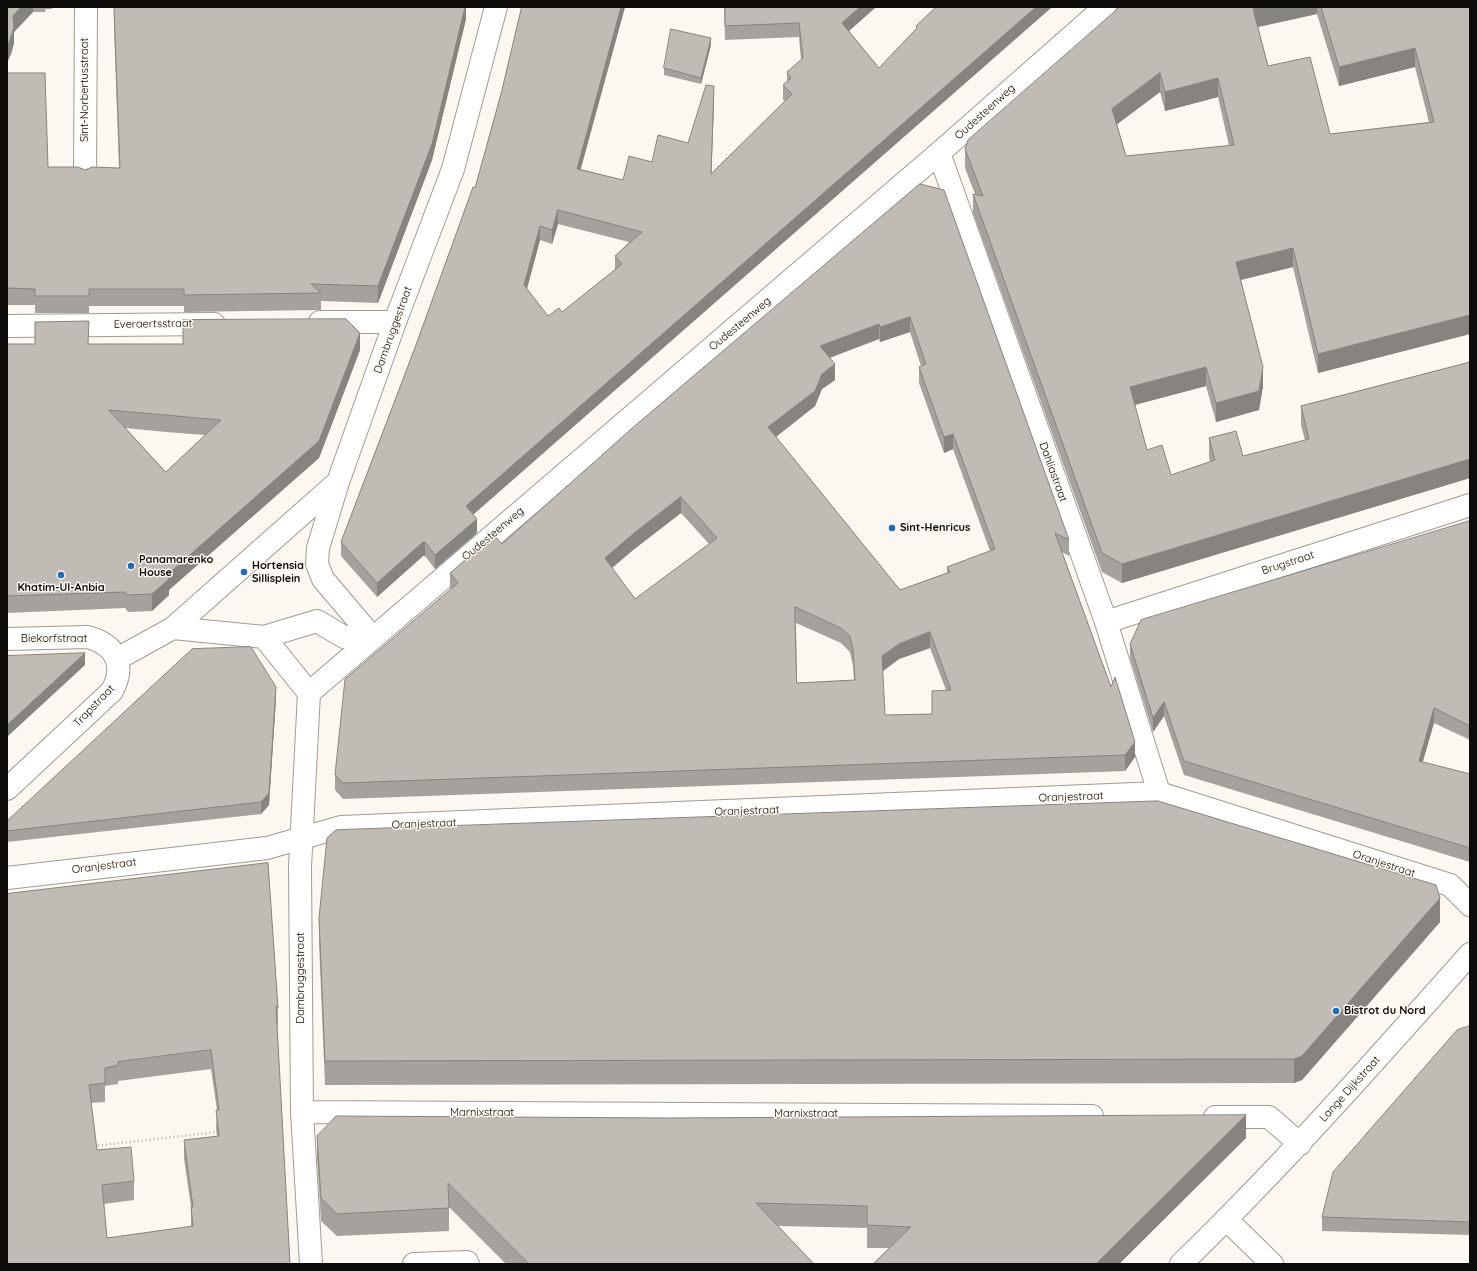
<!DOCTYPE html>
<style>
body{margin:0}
#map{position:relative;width:1477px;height:1271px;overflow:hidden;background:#fcf7f1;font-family:Quicksand,sans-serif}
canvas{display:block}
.frame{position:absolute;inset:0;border:8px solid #0d0c0a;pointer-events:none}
</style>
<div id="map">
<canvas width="1477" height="1271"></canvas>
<div class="frame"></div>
</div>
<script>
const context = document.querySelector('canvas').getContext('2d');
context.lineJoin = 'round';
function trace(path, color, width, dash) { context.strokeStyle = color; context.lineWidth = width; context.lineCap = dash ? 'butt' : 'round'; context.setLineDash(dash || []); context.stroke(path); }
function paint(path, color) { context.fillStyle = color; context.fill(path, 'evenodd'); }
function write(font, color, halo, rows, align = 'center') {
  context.font = font + ' Quicksand,sans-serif'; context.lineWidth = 3; context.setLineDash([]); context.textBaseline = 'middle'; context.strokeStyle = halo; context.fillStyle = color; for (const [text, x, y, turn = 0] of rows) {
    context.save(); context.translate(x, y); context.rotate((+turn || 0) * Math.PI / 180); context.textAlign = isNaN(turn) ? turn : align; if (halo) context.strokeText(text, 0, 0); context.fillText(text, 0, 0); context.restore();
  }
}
const street = new Path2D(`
 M939,153L1106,622L1159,793
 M85,174L86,7
 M320,322H395
 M7,326L214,324
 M1106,622L1470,505
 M173,628L264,637L317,621L344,637H372
 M264,637L309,693L300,867L302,1112L311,1264
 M372,637L323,579L317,564L318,548L338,482L395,322L453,169L496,7
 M7,639L88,637C116,645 126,665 112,691L7,789
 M117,659L173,628L338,482
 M309,693L939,153L1105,7
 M302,1112L1092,1116
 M1215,1117H1269L1300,1144
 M1227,1220L1272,1264
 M414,1264L467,1262L468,1264
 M1181,1264C1283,1165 1376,1060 1470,954`);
const secondary = new Path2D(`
 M7,878L267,848L341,827L1159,793L1450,885L1470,905`);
trace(street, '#a09b95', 24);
trace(secondary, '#a09b95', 24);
trace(new Path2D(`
 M94,1146L217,1132`), '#b3afab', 2.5, [1, 3]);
trace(street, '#fff', 22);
trace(secondary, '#fff', 22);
paint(new Path2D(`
 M7,7H52V9H46L45,12H33L14,32V43L11,54Z
 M466,7V19L432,160L378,303L321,301V310L184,312V306H89V313H35V305H7V73L48,167L85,170L119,168L114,26V9Z
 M522,7H625L580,169L623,180L652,162L688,143L714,100L711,174L785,101L783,99V85L787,82V72L801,60L799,37L725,40L724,7H876L849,31L879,68L916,29V26L936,7H1052L473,514L477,533L435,569L425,556H423L377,597L341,556V542L416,345L475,188L501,94ZM558,224L629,242L615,256V270L562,312L548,316L527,289L540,240L552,244Z
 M1120,7H1470V334L1318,373L1293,267L1241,280L1263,386L1259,410L1216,422L1206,386L1135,405L1147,450L1171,475L1210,462L1209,457V438L1243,456L1305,440L1301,425V406L1470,362V478L1122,583L1102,572L973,213V194H975L965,168V149ZM1317,14L1339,86L1415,67L1429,122L1330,134L1268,66L1258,27ZM1160,92L1165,111L1218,97L1229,146L1126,156L1117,124Z
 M711,45L701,84L664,75V68Z
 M920,184L1069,540V556L1062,552L1135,757L1125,771L343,799L335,790V775L451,589L450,588V573L502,544ZM910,332L921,366L919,367V383L944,453L953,449L990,551L947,567V573L900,590L776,437L815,406L822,389L835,380L830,358L879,339L880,342ZM681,513L709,544L635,599L612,568L633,550ZM796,623L841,643L850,652L853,666L854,680L797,683ZM930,648L946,690L932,714L885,715L882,671L899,659Z
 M7,344H89L360,350L319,458L169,590V595L152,611L128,612L125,608L7,613ZM125,428L166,432L205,435L166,472Z
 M1470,521V740L1434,723L1422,762L1470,774V862L1184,775L1164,716L1153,732L1130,658V644Z
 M276,698L269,805L261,814L7,842V821Z
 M268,863L278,1008V1027L277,1026L290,1264H7V894ZM211,1069L217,1110L216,1129L217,1136L184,1140V1159L191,1207V1227L107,1238L104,1204L134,1200V1181L97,1150L91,1103L105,1102V1086L118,1084V1081Z
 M319,918L1440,922L1302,1080L1294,1083L325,1085L319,942Z
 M1470,1026V1235L1322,1231V1217Z
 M317,1136L1246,1138L1119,1264H873L889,1248H867V1228L778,1226L814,1264H506L449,1207V1231L337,1236L321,1221L317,1158Z`), '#a6a19d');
paint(new Path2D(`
 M21,7H33V12L14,32V43L11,54L7,63V47L13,16Z
 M465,7H466V19L432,160L378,303V286Z
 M621,7H625L577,183V169Z
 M860,7H876L842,37V23Z
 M1036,7H1052L466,521V506Z
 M1264,7H1317V14L1253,28V9Z
 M711,38V45L701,84V78Z
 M1415,48V67L1339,86V67Z
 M1160,73V92L1112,128V109Z
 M1218,78V97L1165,111V92Z
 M714,86V100L711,188V174Z
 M558,210V224L552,244V230Z
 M540,226V240L524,299V285Z
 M1293,248V267L1236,281V262Z
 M1470,315V334L1318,373V354Z
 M910,317V332L880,342V327Z
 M879,324V339L820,361V346Z
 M360,333V350L319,458L169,590V595L152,611V594Z
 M835,364V380L822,389L815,406L768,443V427L822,374Z
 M1206,367V386L1130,406V387Z
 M1263,367V386L1259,410L1216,422V403Z
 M953,434V449L944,453V437Z
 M1470,459V478L1122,583V564Z
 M681,497V513L633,550L605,574V558L633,534Z
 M477,519V533L435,569V555Z
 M423,542H425V556H423L377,597V583Z
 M930,632V648L899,659L882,672V656L899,644Z
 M85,653V665L7,737V725Z
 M276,687V698L269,805L261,814V802Z
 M1164,702V716L1153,732V718Z
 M1434,708V723L1419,775V761Z
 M1135,742V757L1125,771V755Z
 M1440,898V922L1302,1080L1294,1083V1059Z
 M1246,1115V1138L1119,1264H1096Z`), '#87837f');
const building = new Path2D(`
 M7,7H21L13,16L14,27L11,37L7,47Z
 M115,7H465L432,144L378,286L311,284L321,293L184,295V289H89V296H35V289L7,288V73H45L48,167H78L85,170L92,167L120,168L114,9Z
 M522,7H621L577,169L623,180L629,156L652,162L658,135L688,143L706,85L714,86L711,174L792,94L783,85L791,78L787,72L803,58L799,23L725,26V7H860L842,23L879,68L917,28L916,26L936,7H1036L466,506L477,519L435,555L425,542H423L377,583L341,542L416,345L473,187L475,188L501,94ZM558,210L642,232L615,256L622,264L562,312L559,308L548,316L524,285L540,226L552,230Z
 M1120,7H1264L1253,9L1268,66L1310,57L1330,134L1434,122L1415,48L1339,67L1321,7H1470V315L1318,354L1293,248L1236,262L1263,367L1259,391L1216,403L1206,367L1130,387L1147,450L1162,445L1171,475L1215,460L1209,438L1236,431L1243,456L1309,439L1301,406L1470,362V459L1122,564L1102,553L973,194L983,196L965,149L968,140ZM1160,73L1165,92L1218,78L1234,145L1126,156L1112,109Z
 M671,29L711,38L701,78L664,68Z
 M920,184L944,190L1069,540L1055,533L1111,687L1115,677L1135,742L1125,755L343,783L335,775L345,679L458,583L450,573L494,535L502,544L637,424ZM910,317L926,364L919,367L944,437L953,434L995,549L947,567L950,572L900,590L768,427L815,391L822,374L835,364L820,346L879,324L880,327ZM681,497L717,538L635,599L605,558L633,534ZM795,607L841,628L850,636L853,650L855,680L797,683ZM930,632L951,690L932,691V714L885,715L882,656L899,644Z
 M346,319L360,333L319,441L166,576L169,579L152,594L128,595L125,592L7,596V344H35V322L89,321L88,344H183V320ZM109,410L221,420L166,472Z
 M1470,521V726L1434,708L1419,761L1470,774V848L1184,761L1164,702L1153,718L1130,644L1141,620Z
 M251,647L276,687L269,793L261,802L7,831V821L192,649Z
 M85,653L7,725V656Z
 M1158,801L1436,885L1440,898L1302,1056L1294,1059L325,1061L319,918L327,838L336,830Z
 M268,863L278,1008L276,1006L290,1264H7V894ZM211,1050L219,1110H216L219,1136L184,1140L193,1207H191L193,1226L107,1238L102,1185L134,1181L131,1147L97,1150L89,1085L105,1083V1068L118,1065V1062Z
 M1470,1026V1222L1322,1217L1333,1172L1457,1030Z
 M1246,1115L1096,1264H873L911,1227L867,1225V1206L756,1203L814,1264H529L448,1183L449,1208L337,1214L321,1198L317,1136L336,1116L667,1118Z`);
paint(building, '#c1bbb6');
trace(building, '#87837f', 1);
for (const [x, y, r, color] of [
 [892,528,4,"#216bbb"],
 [131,566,4,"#216bbb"],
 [244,572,4,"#216bbb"],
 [61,575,4,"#216bbb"],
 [1336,1011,4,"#216bbb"]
]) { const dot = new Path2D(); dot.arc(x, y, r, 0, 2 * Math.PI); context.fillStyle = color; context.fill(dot); trace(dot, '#fcf7f1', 1.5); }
write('11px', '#0d0c0a', '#fcf7f1', [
 ["Sint-Norbertusstraat",85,90,-90],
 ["Oudesteenweg",985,112,-42],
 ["Everaertsstraat",153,324,-1],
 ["Oudesteenweg",740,324,-40],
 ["Dambruggestraat",393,330,-70],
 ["Dahliastraat",1053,472,70],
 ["Oudesteenweg",493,534,-40],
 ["Brugstraat",1288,563,-18],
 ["Biekorfstraat",54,639],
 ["Trapstraat",94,706,-46],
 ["Oranjestraat",1071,797,-2],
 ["Oranjestraat",747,811,-2],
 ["Oranjestraat",424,824,-2],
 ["Oranjestraat",1384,864,18],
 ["Oranjestraat",104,866,-7],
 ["Dambruggestraat",301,978,-90],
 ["Lange Dijkstraat",1350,1089,-48],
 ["Marnixstraat",482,1113],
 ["Marnixstraat",806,1114]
]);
write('bold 11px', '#0d0c0a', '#fcf7f1', [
 ["Sint-Henricus",900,528],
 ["Panamarenko",139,560],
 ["House",139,573],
 ["Hortensia",252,566],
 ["Sillisplein",252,579],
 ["Khatim-Ul-Anbia",61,588,"center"],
 ["Bistrot du Nord",1344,1011]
], 'left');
</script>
